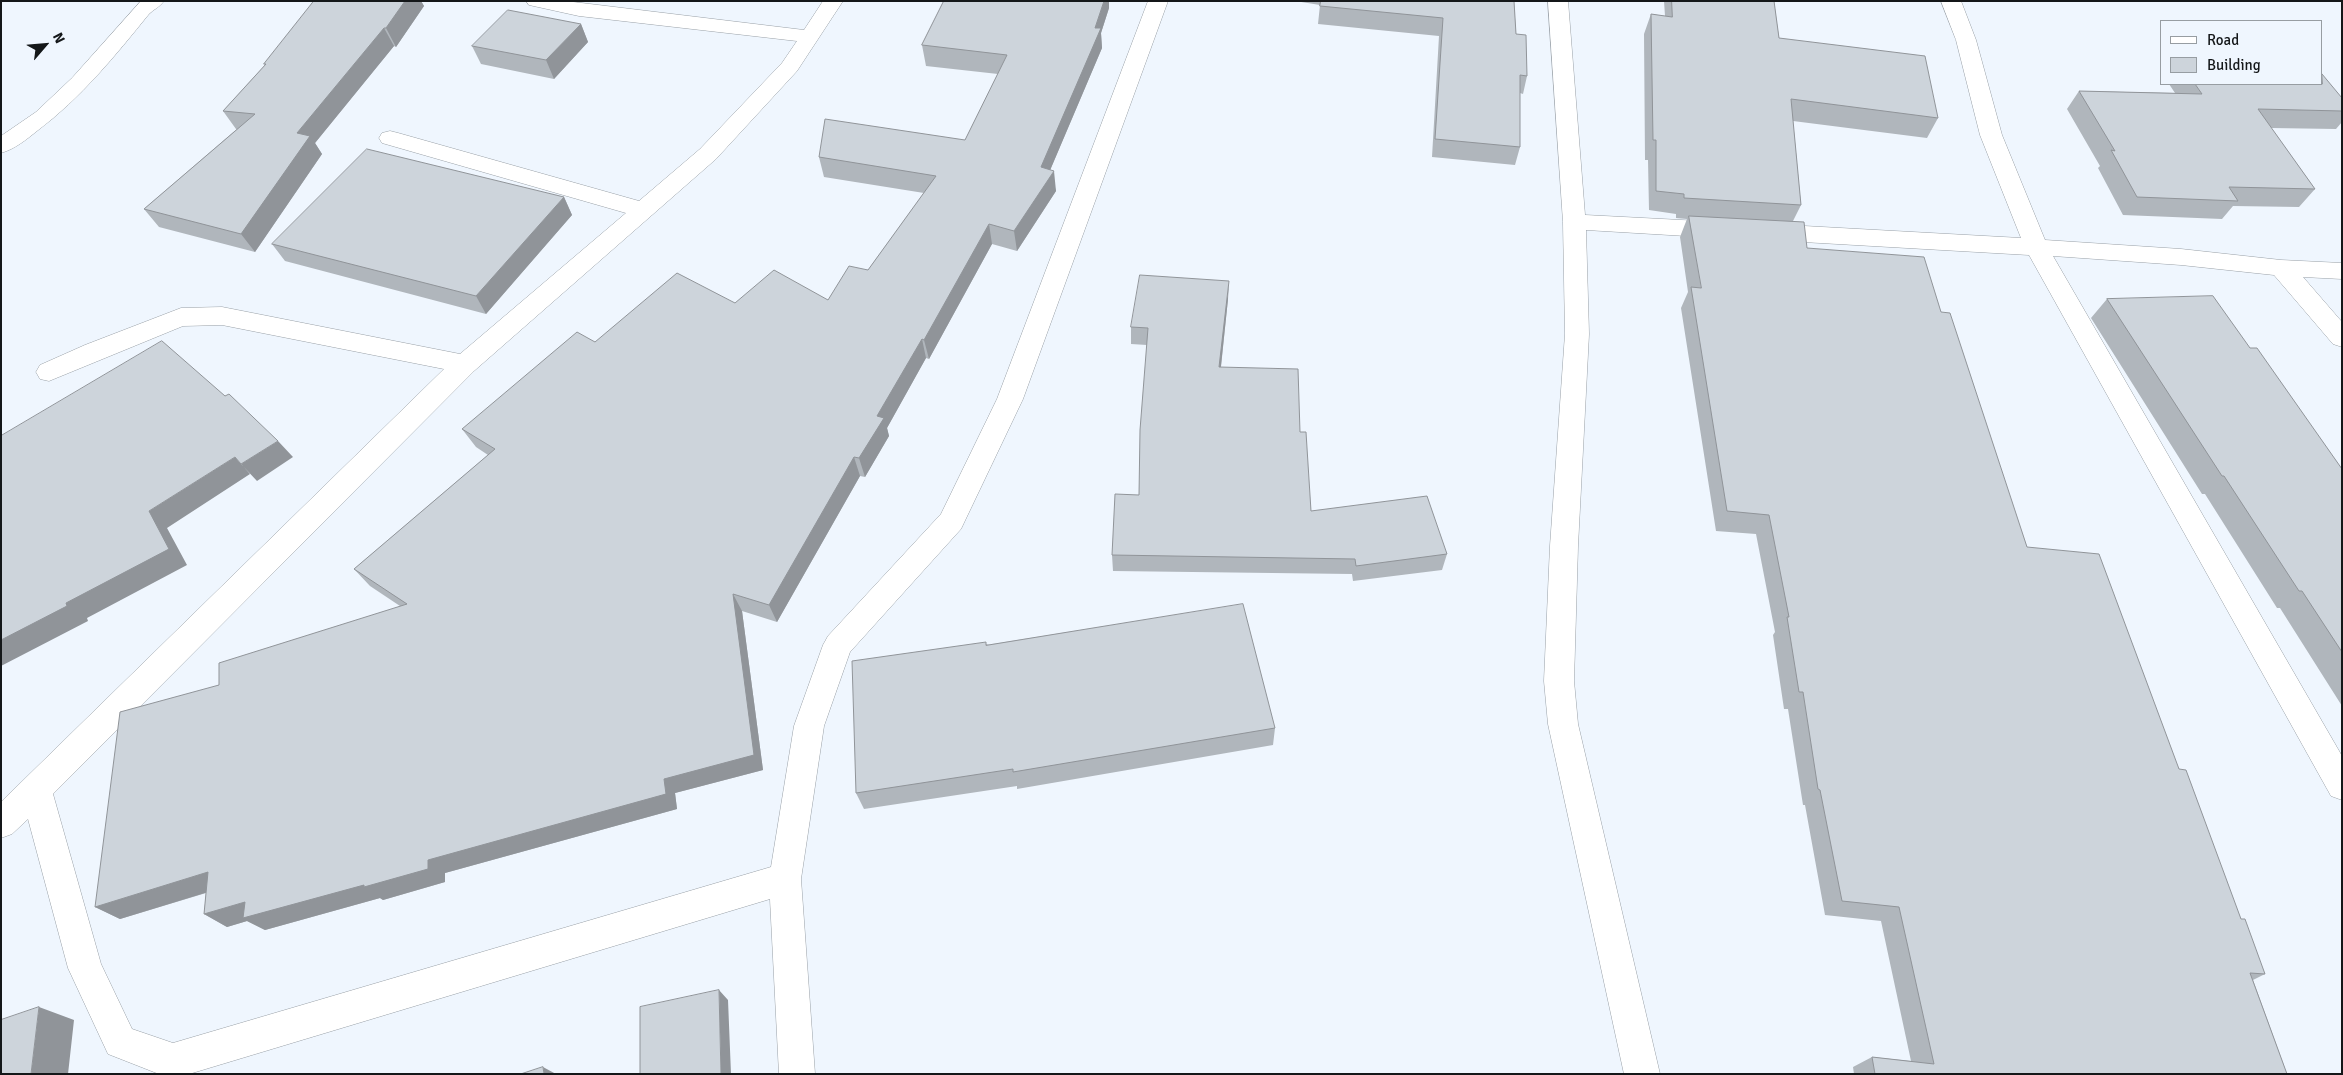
<!DOCTYPE html>
<style>
body{margin:0}
#map{position:relative;width:2343px;height:1075px;overflow:hidden;background:#eff6fe;font-family:Signika,sans-serif}
canvas{display:block}
.frame{position:absolute;inset:0;border:2px solid #141719;pointer-events:none}
.legend{position:absolute;left:2160px;top:20px;width:162px;height:65px;box-sizing:border-box;background:#eff6fe;border:1px solid #979da2;margin:0;padding:6px 9px;list-style:none;font-size:15px;color:#141719}
.legend li{display:flex;align-items:center;gap:10px;height:25px}
.legend b{width:25px;border:1px solid #979da2}
.north{position:absolute;left:20px;top:20px;width:50px;height:50px;-webkit-text-stroke:4px #eff6fe;paint-order:stroke;rotate:63deg;font-size:14px;font-weight:700;line-height:20px;text-align:center;color:#141719}
.north::after{content:'';display:block;margin:auto;width:18px;height:22px;background:#141719;clip-path:polygon(50% 0,100% 100%,50% 72%,0 100%)}
</style>
<div id="map">
<canvas width="2343" height="1075"></canvas>
<div class="frame"></div>
<ul class="legend">
<li><b style="height:6px;background:#fff"></b>Road</li>
<li><b style="height:14px;background:#cdd4db"></b>Building</li>
</ul>
<div class="north">N</div>
</div>
<script>
const context = document.querySelector('canvas').getContext('2d');
context.lineJoin = 'round';
function trace(path, color, width, dash) { context.strokeStyle = color; context.lineWidth = width; context.lineCap = dash ? 'butt' : 'round'; context.setLineDash(dash || []); context.stroke(path); }
function paint(path, color) { context.fillStyle = color; context.fill(path, 'evenodd'); }
const service = new Path2D(`
 M141,1H164C160,7 154,9 149,14C115,56 81,98 37,131C27,139 15,149 1,153V136L36,112L72,78Z`);
const minor = new Path2D(`
 M526,1H565L804,30L823,1H843L797,71L716,159L474,371L53,794L101,964L132,1029L173,1043L771,867L794,726L823,645L828,636L941,514L997,399L1148,1H1168L1023,399L961,529L850,652L824,726L801,879L815,1074H779L770,899L189,1074H159L108,1054L68,968L28,819L12,834L1,838V802L444,369L222,325L183,326L49,381L40,379L36,372L40,365L85,345L181,308L222,307L460,354L626,213L382,143L379,138L382,133L390,131L398,133L639,201L700,149L782,63L797,41L579,16L529,5Z
 M1548,1H1568L1585,215L1720,222L1728,224L1731,230L1728,236L1720,238L1586,230L1589,334L1578,546L1574,681L1578,724L1660,1074H1624L1548,724L1544,681L1550,546L1565,334L1563,222Z
 M1941,1H1961L1976,40L2002,135L2045,240L2181,249L2281,260L2342,263V279L2303,277L2342,322V347L2333,344L2274,275L2181,265L2053,256L2342,756V800L2331,796L2029,255L1768,240L1760,238L1757,232L1760,226L1768,224L2021,238L1980,135L1956,40Z`);
trace(service, '#99a0a7', 1);
trace(minor, '#99a0a7', 1);
paint(service, '#fff');
paint(minor, '#fff');
paint(new Path2D(`
 M314,1H421L424,6L396,47L394,46L315,143L322,154L255,252L159,227L144,209L237,129H236L223,111L265,65L264,64Z
 M944,1H1109V8L1101,33L1102,48L1050,170L1056,191L1017,251L992,244L929,359L926,358L887,428L889,436L865,477L860,476L777,622L742,611L763,770L675,793L677,809L445,873V882L383,900L380,898L265,930L247,921L227,927L204,914L206,893L120,919L95,907L219,685L400,606L370,586L354,569L488,455L476,447L462,429L595,342L735,303L828,300L868,270L924,193L824,177L819,157L965,140L998,74L926,66L922,45Z
 M1295,1H1514L1516,34L1527,76L1523,94L1520,93V147L1515,165L1432,157L1439,36L1318,24L1320,5Z
 M1664,1H1774L1779,38L1938,118L1927,138L1793,121L1801,205L1793,221L1807,248L1941,312L2027,547L2179,769L2241,919L2265,974L2253,980L2287,1074H1854L1853,1067L1872,1057L1911,1061L1881,921L1825,915L1805,805H1803L1788,709H1784L1773,635L1775,632L1756,534L1716,531L1681,308L1688,292L1680,237L1687,219L1676,218V214L1649,210L1648,160H1645L1644,34L1651,14L1665,16Z
 M581,24L588,42L554,79L481,64L472,46Z
 M2169,84H2322L2342,98V122L2336,129L2271,128L2315,189L2299,207L2233,206L2222,219L2123,215L2098,168L2100,166L2067,109L2079,91L2175,93Z
 M564,197L572,215L486,314L285,261L272,244Z
 M1228,299L1221,367L1300,432L1311,511L1447,554L1442,570L1353,581L1352,574L1113,571L1112,555L1139,495L1147,345L1131,344V327Z
 M2107,299L2250,348L2342,469V706L2280,608H2277L2205,494H2202L2091,318Z
 M986,644L1275,728L1273,745L1017,789V786L864,809L856,793Z`), '#b0b6bc');
paint(new Path2D(`
 M405,1H421L424,6L396,47L386,28Z
 M1104,1H1109V8L1101,33L1102,48L1043,187L1041,167L1095,28Z
 M581,24L588,42L554,79L546,60Z
 M384,28L394,46L315,143L322,154L255,252L241,234L297,133Z
 M1054,171L1056,191L1017,251L1014,231Z
 M564,197L572,215L486,314L476,296Z
 M989,224L992,244L929,359L924,340Z
 M1229,281L1228,299L1219,384V367Z
 M922,339L926,358L887,428L889,436L865,477L859,458L877,416Z
 M278,441L293,457L257,481L241,464Z
 M235,457L250,474L167,528L187,565L87,618L88,621L1,666V640L66,603L149,511Z
 M854,457L860,476L777,622L769,605Z
 M733,594L742,611L763,770L675,793L677,809L445,873V882L383,900L380,898L265,930L247,921L227,927L204,914L245,902L428,860L664,779Z
 M208,872L231,885L120,919L95,907Z
 M719,990L728,1000L731,1074H721Z
 M39,1007L74,1020L68,1074H31Z
 M543,1067L556,1074H544Z`), '#909499');
const building = new Path2D(`
 M314,1H405L386,28H384L297,133L310,136L241,234L144,209L255,114L223,111L266,64H264Z
 M944,1H1104L1095,28H1101L1041,167L1054,171L1014,231L989,224L924,340L922,339L877,416L884,418L859,458L854,457L769,605L733,594L754,755L664,779L666,794L428,860V869L364,887V885L243,918L245,902L204,914L208,872L95,907L120,712L219,685V663L407,604L354,569L495,449L462,429L577,332L595,342L677,273L735,303L774,270L828,300L849,266L868,270L936,176L819,157L825,119L965,140L1007,55L922,45Z
 M1321,1H1514L1516,34L1526,35L1527,76L1520,75V147L1435,139L1443,18L1320,6Z
 M1672,1H1774L1779,38L1925,56L1938,118L1791,99L1801,205L1684,198V194L1656,191V140H1653L1651,14L1672,17Z
 M508,10L581,24L546,60L472,46Z
 M2322,74L2342,98V111L2258,109L2315,189L2229,187L2238,201L2137,197L2111,150L2115,151L2079,91L2202,94L2195,84H2322Z
 M367,149L564,197L476,296L272,244Z
 M1689,216L1804,222L1807,248L1924,257L1941,312L1950,313L2027,547L2099,554L2179,769L2186,770L2241,919H2245L2265,974L2250,973L2287,1074H1875L1872,1057L1934,1064L1899,907L1842,901L1820,790L1818,789L1803,692H1799L1787,617H1789L1769,515L1727,511L1691,287L1701,288Z
 M1140,275L1229,281L1219,367L1298,369L1300,432H1306L1311,511L1427,496L1447,554L1356,566L1355,559L1112,555L1115,494L1139,495L1140,430L1148,328L1131,327Z
 M2213,296L2250,348H2257L2342,469V652L2302,591H2299L2224,476H2222L2107,299Z
 M162,341L225,396L229,394L278,441L241,464L235,457L149,511L169,549L66,603L67,606L1,640V436Z
 M1243,604L1275,728L1013,772V769L856,793L852,661L986,642V645Z
 M719,990L721,1074H640V1007Z
 M39,1007L31,1074H1V1020Z
 M543,1067L544,1074H521Z`);
paint(building, '#cdd4db');
trace(building, '#909499', 1);
</script>
